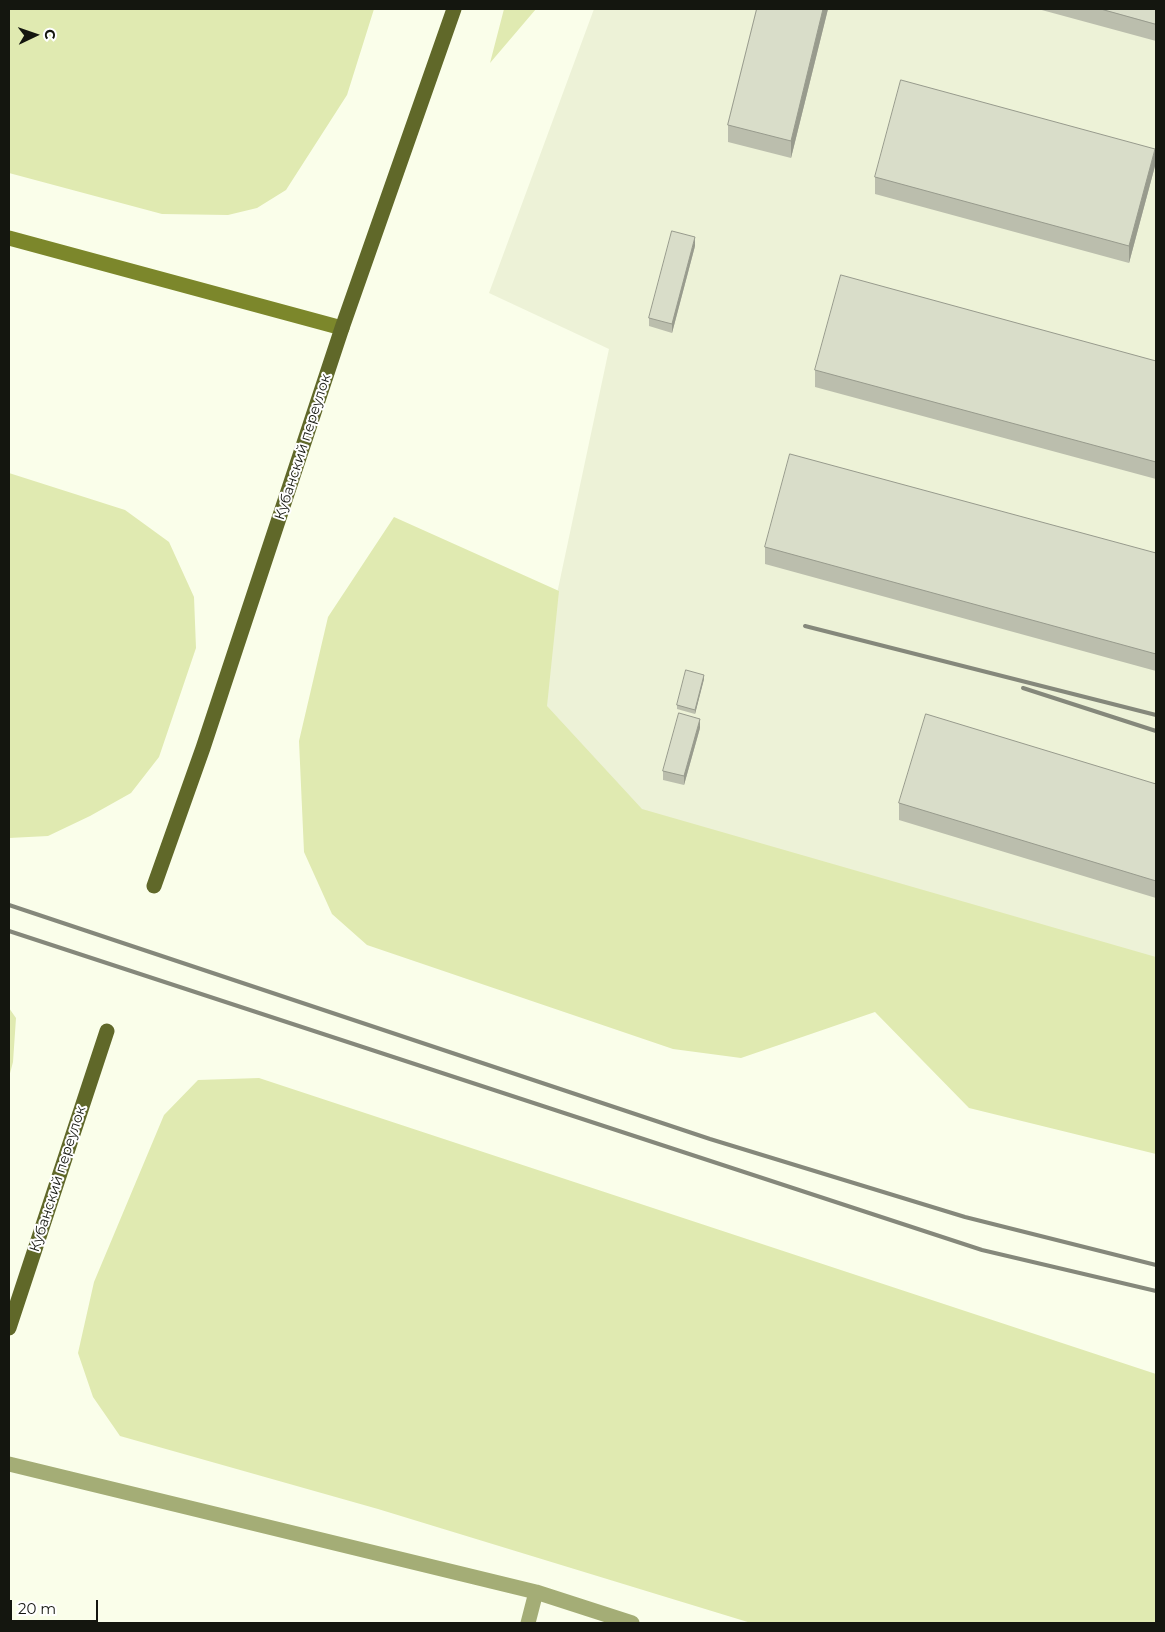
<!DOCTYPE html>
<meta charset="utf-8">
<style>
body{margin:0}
#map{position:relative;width:1165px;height:1632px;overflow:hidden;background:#fafeea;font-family:Montserrat,sans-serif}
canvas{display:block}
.frame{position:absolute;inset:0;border:10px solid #14160f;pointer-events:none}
.north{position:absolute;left:10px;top:10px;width:50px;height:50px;-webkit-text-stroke:4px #fff;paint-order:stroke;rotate:87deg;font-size:14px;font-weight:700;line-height:20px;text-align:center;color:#14160f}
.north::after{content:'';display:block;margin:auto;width:18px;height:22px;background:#14160f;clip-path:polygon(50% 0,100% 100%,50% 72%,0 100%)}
.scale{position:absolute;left:10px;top:1600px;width:88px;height:22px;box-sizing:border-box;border:2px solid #14160f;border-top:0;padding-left:6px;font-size:15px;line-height:18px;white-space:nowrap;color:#14160f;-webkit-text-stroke:4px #fff;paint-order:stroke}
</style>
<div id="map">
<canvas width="1165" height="1632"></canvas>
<div class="frame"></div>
<div class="north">С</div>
<div class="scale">20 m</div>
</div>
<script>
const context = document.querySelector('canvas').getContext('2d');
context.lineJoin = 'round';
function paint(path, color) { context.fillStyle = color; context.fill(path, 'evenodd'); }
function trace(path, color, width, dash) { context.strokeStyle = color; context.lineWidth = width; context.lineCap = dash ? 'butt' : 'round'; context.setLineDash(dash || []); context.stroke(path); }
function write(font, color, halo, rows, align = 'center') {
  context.font = font + ' Montserrat,sans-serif'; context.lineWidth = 4; context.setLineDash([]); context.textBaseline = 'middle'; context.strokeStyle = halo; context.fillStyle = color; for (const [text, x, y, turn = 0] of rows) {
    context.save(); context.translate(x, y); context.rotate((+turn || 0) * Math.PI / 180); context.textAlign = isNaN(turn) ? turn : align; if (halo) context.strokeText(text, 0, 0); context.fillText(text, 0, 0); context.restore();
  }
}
paint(new Path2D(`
 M594,9H1156V983L629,849L531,716L609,349L489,293Z`), '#edf2d7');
paint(new Path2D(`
 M9,9H374L347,95L286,190L257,208L228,215L162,214L9,173Z
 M504,9H536L490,63Z
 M9,473L125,510L169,542L194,597L196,648L159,757L131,793L90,816L48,836L9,838Z
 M394,517L559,591L547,706L642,809L1156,957V1154L969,1108L875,1012L741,1058L673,1049L367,945L332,914L304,852L299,741L328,617Z
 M9,1008L16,1018L13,1062L9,1077Z
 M259,1078L1156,1374V1623H751L378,1509L120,1436L93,1397L78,1353L94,1282L164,1115L198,1080Z`), '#e0eab1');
trace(new Path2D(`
 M9,1464L536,1592L632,1623
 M528,1623L536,1592`), '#a4ad76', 15);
trace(new Path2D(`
 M9,238L342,328`), '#7c872b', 15);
trace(new Path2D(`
 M154,886L203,748L342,328L454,9
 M9,1328L107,1031`), '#606829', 15);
trace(new Path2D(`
 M805,626L1156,715
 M1023,688L1156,731
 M9,905L710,1139L965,1217L1156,1265
 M9,931L982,1250L1156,1291`), '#85887b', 4);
paint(new Path2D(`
 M757,9H828L791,158L728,142V125Z
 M1038,9H1156V41Z
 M1155,166L1129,263L875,194V177Z
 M695,246L672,333L649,326V318Z
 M1156,361V479L815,387V370Z
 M765,547L1156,553V671L765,564Z
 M704,679L695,714L677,709V705Z
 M700,728L684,785L663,780V771Z
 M1156,784V898L899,820V803Z`), '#bbbead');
paint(new Path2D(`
 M823,9H828L791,158V141Z
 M1155,149V166L1129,263V246Z
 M695,237V246L672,333V324Z
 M704,675V679L695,714V710Z
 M700,719V728L684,785V776Z`), '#989b8d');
const building = new Path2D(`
 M757,9H823L791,141L728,125Z
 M1101,9H1156V24Z
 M901,80L1155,149L1129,246L875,177Z
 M672,231L695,237L672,324L649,318Z
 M841,275L1156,361V462L815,370Z
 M790,454L1156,553V654L765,547Z
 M686,670L704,675L695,710L677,705Z
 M679,713L700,719L684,776L663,771Z
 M926,714L1156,784V881L899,803Z`);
paint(building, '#d9ddc9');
trace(building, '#989b8d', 1);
write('14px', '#14160f', '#fff', [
 ["Кубанский переулок",303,447,-72],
 ["Кубанский переулок",58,1179,-72]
]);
</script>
